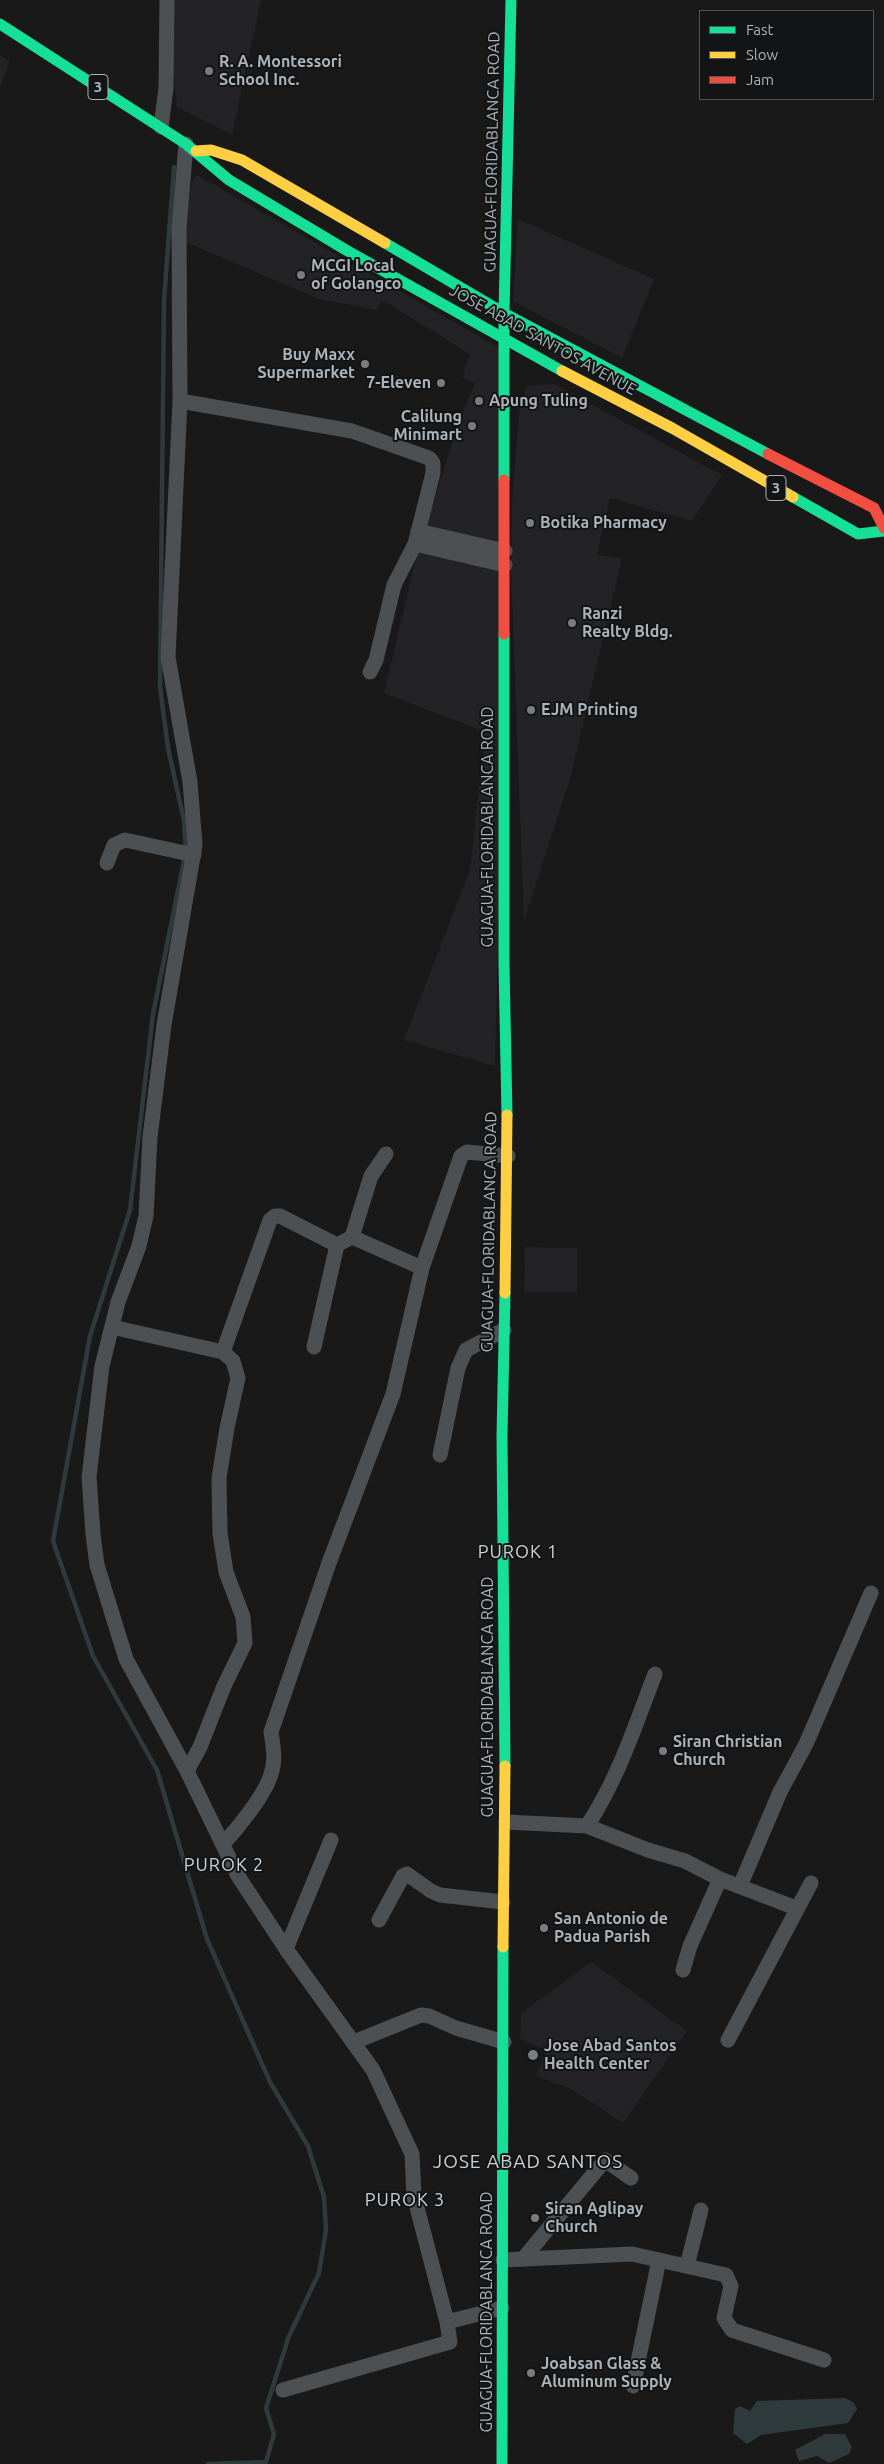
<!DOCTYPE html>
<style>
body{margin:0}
#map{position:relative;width:884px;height:2464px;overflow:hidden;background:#191919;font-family:Ubuntu,sans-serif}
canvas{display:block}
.legend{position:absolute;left:699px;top:10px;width:175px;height:90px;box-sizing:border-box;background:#131415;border:1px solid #505457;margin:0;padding:6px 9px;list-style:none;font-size:15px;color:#abb3b9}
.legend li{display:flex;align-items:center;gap:10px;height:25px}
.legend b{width:25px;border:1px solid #505457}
</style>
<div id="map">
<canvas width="884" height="2464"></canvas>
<ul class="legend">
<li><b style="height:6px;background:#16e098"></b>Fast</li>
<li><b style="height:6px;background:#ffcf43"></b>Slow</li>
<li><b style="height:6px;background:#f24e42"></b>Jam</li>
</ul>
</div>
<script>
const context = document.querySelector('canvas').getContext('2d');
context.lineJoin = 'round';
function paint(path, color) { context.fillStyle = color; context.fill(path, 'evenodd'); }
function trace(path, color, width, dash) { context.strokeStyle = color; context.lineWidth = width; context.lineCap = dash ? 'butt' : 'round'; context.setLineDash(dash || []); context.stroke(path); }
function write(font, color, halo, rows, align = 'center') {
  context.font = font + ' Ubuntu,sans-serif'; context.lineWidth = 4; context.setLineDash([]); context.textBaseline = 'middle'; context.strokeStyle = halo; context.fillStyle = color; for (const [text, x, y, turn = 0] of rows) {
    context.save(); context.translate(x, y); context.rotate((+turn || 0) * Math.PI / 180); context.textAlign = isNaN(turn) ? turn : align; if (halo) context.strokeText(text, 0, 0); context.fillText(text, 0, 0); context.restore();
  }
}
paint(new Path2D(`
 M171,0H261L232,135L177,107L169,36Z
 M0,55L10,61L0,88Z
 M197,175L501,349V804L495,1066L404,1040L470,870L485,732L384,693L418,549L460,419L475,383L462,378L470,354L382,300L376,310L319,299L183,241L192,181Z
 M518,219L654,279L622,358L513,301Z
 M554,384L722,475L692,521L610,498L597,555L622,558L570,779L524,921L511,571L512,502L520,403L528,386Z
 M525,1247L577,1248V1292H524Z
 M591,1962L687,2031L623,2123L571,2089L536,2076L546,2050L520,2039L521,2013Z`), '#232325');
paint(new Path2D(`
 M845,2398L854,2403L857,2409L848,2423L761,2435L747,2444L733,2433L735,2409L740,2406L750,2411L757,2401Z
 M825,2434H845L852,2447L849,2454L829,2463L817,2456L799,2461L795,2450Z`), '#2f3a3c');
trace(new Path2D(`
 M174,167L164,301L160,687L168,748L184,821L186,851L153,1014L130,1210L90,1336L53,1541L93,1656L157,1770L207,1939L270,2082L308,2146L324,2197L326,2230L319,2273L289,2336L266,2408L274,2434L266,2462L208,2464`), '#2f3a3c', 4.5);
trace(new Path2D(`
 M161,127L166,88L167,0
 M186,144L179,228L180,401L168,657L190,782L195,845L164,1025L150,1137L146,1216L139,1246L118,1302L102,1366L89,1477L93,1534L97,1565L126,1659L187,1771L238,1876L286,1949L373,2070L412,2154L414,2196L447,2322L502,2308
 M180,401L352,431L429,458L433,463V473L415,544L394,585L376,660L370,672
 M418,531L505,551
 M415,544L505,565
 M107,863L114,845L125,840L194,855
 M352,1237L371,1176L386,1154
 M112,1327L223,1352
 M314,1347L337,1245
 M440,1455L458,1368L466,1350L504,1330
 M187,1771L200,1747L224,1686L245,1643L243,1617L226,1572L220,1533L219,1478L227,1428L238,1378L233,1361L223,1352L270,1220L275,1216H280L337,1245L352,1237L422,1268
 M506,1822L587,1826L648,1850L685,1861L720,1879L796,1908
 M587,1826C618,1779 635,1726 655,1674
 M223,1844C238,1828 265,1795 271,1774C276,1760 273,1746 271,1732L329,1563L393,1394L422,1268L461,1156L467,1152L508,1156
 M740,1886L780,1792L806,1744L871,1593
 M379,1920L403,1876L407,1874L431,1891L440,1895L503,1902
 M286,1949L331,1840
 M683,1970L690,1946L720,1879
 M728,2040L811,1883
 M354,2042L421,2015L429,2016L456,2028L504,2042
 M523,2259L605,2160L631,2178
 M503,2260L632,2254L726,2275L731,2286L724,2318L732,2330L824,2360
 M687,2266L701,2210
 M633,2386L659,2260
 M283,2390L450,2342L447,2322`), '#4d5052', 15);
trace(new Path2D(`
 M0,24L186,144L229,180L346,250L562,371
 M385,243L504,313L768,454
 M504,313L511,0
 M504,324V480
 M793,497L858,534L884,531
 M504,634V965L507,1115
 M505,1293L502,1436L505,1766
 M502,2464L503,1947`), '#16e098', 11);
trace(new Path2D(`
 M196,151L211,150L242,160L385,243
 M562,371L672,428L793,497
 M505,1293L507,1115
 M503,1947L505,1766`), '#ffcf43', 11);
trace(new Path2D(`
 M768,454L874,508L884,528
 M504,480V634`), '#f24e42', 11);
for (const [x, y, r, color] of [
 [209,71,5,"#787d81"],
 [301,275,5,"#787d81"],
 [365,364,5,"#787d81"],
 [441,383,5,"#787d81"],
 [479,401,5,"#787d81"],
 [472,426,5,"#787d81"],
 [530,523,5,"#787d81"],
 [572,623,5,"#787d81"],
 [531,710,5,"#787d81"],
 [663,1751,5,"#787d81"],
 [544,1928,5,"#787d81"],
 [533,2055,6,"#787d81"],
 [535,2218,5,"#787d81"],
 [531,2373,5,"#787d81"]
]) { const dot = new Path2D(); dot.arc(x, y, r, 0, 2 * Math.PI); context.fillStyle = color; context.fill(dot); trace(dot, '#131415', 2); }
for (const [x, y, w] of [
 [98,87,20],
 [776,488,20]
]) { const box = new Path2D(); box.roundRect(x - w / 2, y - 12.5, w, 25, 4); context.fillStyle = '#131415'; context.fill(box); trace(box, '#abb3b9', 1); }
write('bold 15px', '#abb3b9', null, [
 ["3",98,87],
 ["3",776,488]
]);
write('bold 16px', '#abb3b9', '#131415', [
 ["R. A. Montessori",219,62],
 ["School Inc.",219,80],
 ["MCGI Local",311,266],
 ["of Golangco",311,284],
 ["Buy Maxx",355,355,"right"],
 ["Supermarket",355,373,"right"],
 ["7-Eleven",431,383,"right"],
 ["Apung Tuling",489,401],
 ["Calilung",462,417,"right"],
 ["Minimart",462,435,"right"],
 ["Botika Pharmacy",540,523],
 ["Ranzi",582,614],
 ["Realty Bldg.",582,632],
 ["EJM Printing",541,710],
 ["Siran Christian",673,1742],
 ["Church",673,1760],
 ["San Antonio de",554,1919],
 ["Padua Parish",554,1937],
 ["Jose Abad Santos",544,2046],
 ["Health Center",544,2064],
 ["Siran Aglipay",545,2209],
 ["Church",545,2227],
 ["Joabsan Glass &",541,2364],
 ["Aluminum Supply",541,2382]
], 'left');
write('16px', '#abb3b9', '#131415', [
 ["GUAGUA-FLORIDABLANCA ROAD",492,152,-89],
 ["JOSE ABAD SANTOS AVENUE",543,340,29],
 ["GUAGUA-FLORIDABLANCA ROAD",488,827,-90],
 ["GUAGUA-FLORIDABLANCA ROAD",489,1232,-89],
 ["GUAGUA-FLORIDABLANCA ROAD",488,1697,-90],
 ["GUAGUA-FLORIDABLANCA ROAD",487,2312,-90]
]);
context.letterSpacing = '1px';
write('18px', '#ccd1d5', '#131415', [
 ["PUROK 1",518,1552],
 ["PUROK 2",224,1865],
 ["PUROK 3",405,2200]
]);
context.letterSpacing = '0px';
context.letterSpacing = '1px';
write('19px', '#ccd1d5', '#131415', [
 ["JOSE ABAD SANTOS",528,2162]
]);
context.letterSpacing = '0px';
</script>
